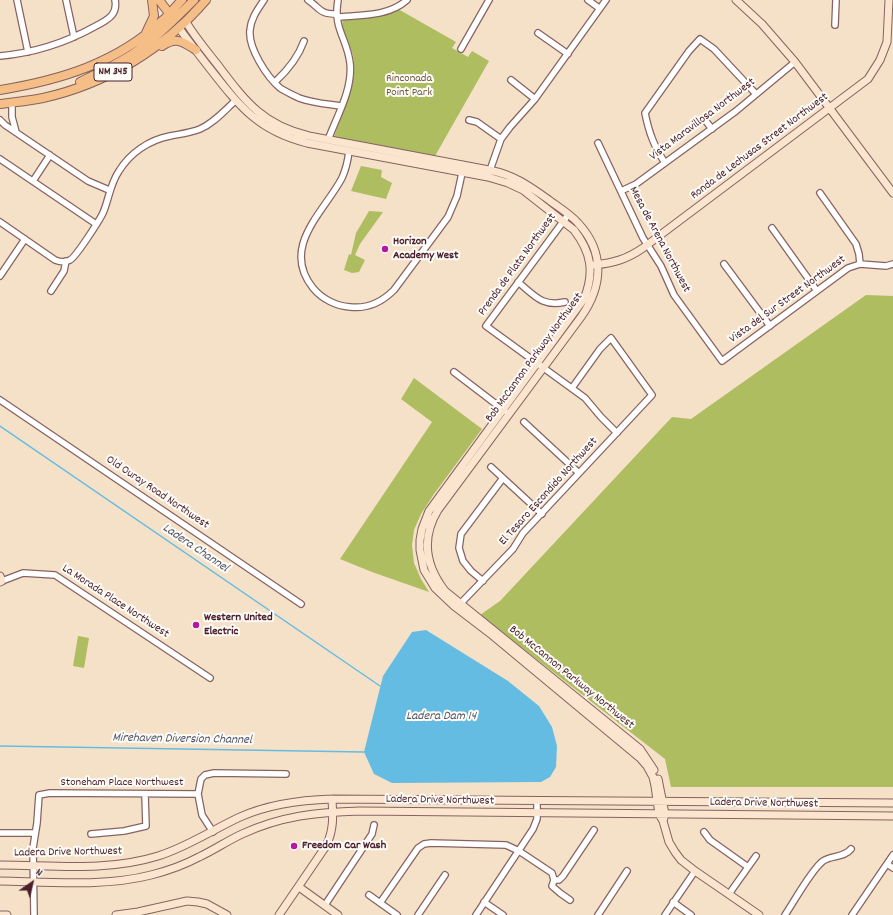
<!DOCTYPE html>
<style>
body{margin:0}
#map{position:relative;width:893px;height:915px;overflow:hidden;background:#f5e1c7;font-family:Dekko,sans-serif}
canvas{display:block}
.north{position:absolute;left:12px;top:863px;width:40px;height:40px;-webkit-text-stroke:3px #fdfcf7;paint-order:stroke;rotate:34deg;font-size:11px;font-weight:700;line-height:16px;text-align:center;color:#4a1f2b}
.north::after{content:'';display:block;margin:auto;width:14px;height:18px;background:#4a1f2b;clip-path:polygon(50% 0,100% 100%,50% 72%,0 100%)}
</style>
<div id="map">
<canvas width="893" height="915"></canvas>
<div class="north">N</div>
</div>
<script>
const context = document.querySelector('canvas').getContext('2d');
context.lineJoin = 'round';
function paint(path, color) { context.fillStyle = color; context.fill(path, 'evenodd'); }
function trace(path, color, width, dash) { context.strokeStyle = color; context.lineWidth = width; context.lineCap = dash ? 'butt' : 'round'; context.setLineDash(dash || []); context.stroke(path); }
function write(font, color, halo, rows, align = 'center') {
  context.font = font + ' Dekko,sans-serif'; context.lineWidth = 4; context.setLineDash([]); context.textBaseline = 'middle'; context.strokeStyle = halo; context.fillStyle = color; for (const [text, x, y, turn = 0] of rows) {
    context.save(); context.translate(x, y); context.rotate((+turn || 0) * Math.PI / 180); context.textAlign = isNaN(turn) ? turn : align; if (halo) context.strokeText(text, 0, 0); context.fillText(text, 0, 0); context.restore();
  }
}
paint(new Path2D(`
 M398,9L456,42L452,48L468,57L472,51L489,61L435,156L334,137C342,114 359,81 353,56C350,43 340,32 343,18Z
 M361,166L382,170L381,177L392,183L386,199L351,191Z
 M369,211L383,212L360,244L355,255L365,260L359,272L352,273L344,270L349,254L351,255L356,233Z
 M866,295L893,296V787H671L665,759L480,615L500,601L672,417L691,419Z
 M414,378L482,429L434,494L421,514L414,530L412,545L414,563L421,579L429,592L372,572L340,559L432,422L401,399Z
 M78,636L89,638L84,668L73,666Z`), '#adbd60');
paint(new Path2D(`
 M426,630L508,681L539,706L552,727L557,746L556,767L550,777L541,782L392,783L374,774L364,752L383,676L412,632Z`), '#65bce2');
trace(new Path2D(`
 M0,426L380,686
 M0,746L364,752`), '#65bce2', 1.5);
const street = new Path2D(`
 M17,0L28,52
 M66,0L74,37
 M264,0C258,9 251,18 250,30C248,48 267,77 280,88C286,92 293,95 299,98C312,103 327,104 341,106
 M308,0C321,9 319,14 337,14
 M588,0L599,8
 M337,17C360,15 388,17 407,0
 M835,25L836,0
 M538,33L568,54
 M461,49L489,0
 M0,56C33,53 65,43 94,27C100,24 108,20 112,15C116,10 116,5 115,0
 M511,80L535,99
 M275,82C288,70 298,58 304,41
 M12,102V117L16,132
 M0,120L5,125L88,181L109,190
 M469,120L477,122L501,139
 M705,120L712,129
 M328,140C337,116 353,89 350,63C347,38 333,29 338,0
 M598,143L643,238L661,266L674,295L722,361L848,268L860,264L886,266L893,264
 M349,151C348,160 346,169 342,178C324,212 280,247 313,288C322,299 336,306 350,307C367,309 382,302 394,290L448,217L457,196L462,173
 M0,159L96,224
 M665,163C654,146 649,133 645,113L689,51L700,39L714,49L756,94
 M489,173L501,139L510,127L535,99L606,0
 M33,181L50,155
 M621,191L636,184L736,111L795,62
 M820,193L856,244L859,254L860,264
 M568,215L486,326L585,398L601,417L617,433
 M0,222L55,260C60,262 65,263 70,260C76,257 99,221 103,213C109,199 110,184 119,171C130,153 149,140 170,136C180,134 190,133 200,129C214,123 224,111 235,101
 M772,228L817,291
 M724,264L770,326
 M0,276L25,239
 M518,282C535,296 542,307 565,302
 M51,291L64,271L66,261
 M454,372L505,411
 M0,400L301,604
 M524,422L579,473
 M491,467L542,514
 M2,581L23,573L55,575L210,678
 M483,581L471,571L463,561L459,548L461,534L503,478
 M461,603L513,549L523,533L652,395L611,338L600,349L572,388
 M213,832L202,815L198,794L201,779L205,775L214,773L286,774
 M704,832L710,840L748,867
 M0,833H35
 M91,834L124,831L146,826L145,795
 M887,864L893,868
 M554,880H559L563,876L594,830
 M729,894L756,856
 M369,895L397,915
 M484,902L503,915
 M673,902L691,915
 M380,903L418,848L424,844L431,843L506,845L519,851L552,873L554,880L552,886L560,893L570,900
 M325,905L372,834L374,825
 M34,915L33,848L37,823L39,795L50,793L198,794
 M418,915L445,875
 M476,915L533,829L537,819V800
 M598,915L627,871
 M665,915L695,871
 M785,915C794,902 811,870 823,861C832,855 844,858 851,849
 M852,915L893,855`);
const secondary = new Path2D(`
 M736,0L762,24L795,62L893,193
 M186,22C195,37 206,50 217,64C245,101 262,125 309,136L489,170C514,175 528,185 549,200C558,207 570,214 578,223C605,252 603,286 581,317L438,510C421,538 425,565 445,591L640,749L654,770
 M179,28C189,42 200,56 211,70C240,107 259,131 307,143L488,177L508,183L523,190L574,230C591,252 595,272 584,299L429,511L422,529L420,540V550L424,570L435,588L454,606L492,635L640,758L647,766L653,777L655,786L659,814L663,821L669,842L675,852L681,860L695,871L759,915
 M594,265C614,263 627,259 643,248L868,79L880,60L887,42L889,0
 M0,576L2,581L0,582
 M658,779L665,814L663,821
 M0,865C52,865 107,872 158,856C187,847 212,830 240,817C269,804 300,800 332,799L893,803
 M0,881C48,882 105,887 151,875C167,871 184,865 199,857C214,850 227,841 242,834C281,816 317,812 360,811L893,816
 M299,887L338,915
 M0,915H7
 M116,915L138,912L187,901L198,902L207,904L227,915
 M279,915L326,846C334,830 333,816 332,799`);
const primary = new Path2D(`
 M159,0L172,17
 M146,33L154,16L152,0
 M162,46C177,36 183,42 196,50
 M80,82C98,73 117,64 134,53C156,38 175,19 194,0
 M0,90C61,80 117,63 163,20C170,14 175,7 182,0
 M0,104C14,102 29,101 43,98C106,84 164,49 206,0`);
trace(street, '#866362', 8);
trace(secondary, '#866362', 9);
trace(primary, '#866362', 10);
trace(street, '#fff', 5.5);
trace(secondary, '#fbe5cf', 7);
trace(primary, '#f6be87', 8);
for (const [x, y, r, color] of [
 [385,249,4,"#b5179e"],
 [196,625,4,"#b5179e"],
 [294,846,4,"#b5179e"]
]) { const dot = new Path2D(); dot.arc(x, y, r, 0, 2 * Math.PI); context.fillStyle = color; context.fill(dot); trace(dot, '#fdfcf7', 1.5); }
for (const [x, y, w] of [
 [113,72,38]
]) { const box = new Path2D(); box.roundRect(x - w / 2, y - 9, w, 18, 3); context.fillStyle = '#fdfcf7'; context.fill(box); trace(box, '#4a1f2b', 1); }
write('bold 11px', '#4a1f2b', null, [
 ["NM 345",113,72]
]);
write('12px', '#6d563e', '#fdfcf7', [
 ["Rinconada",409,79],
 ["Point Park",409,93]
]);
write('12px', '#4a1f2b', '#fdfcf7', [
 ["Vista Maravillosa Northwest",703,120,-37],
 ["Ronda de Lechusas Street Northwest",760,147,-37],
 ["Mesa de Arena Northwest",659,240,62],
 ["Prenda de Plata Northwest",518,265,-54],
 ["Vista del Sur Street Northwest",788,300,-36],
 ["Bob McCannon Parkway Northwest",535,358,-54],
 ["El Tesaro Escondido Northwest",549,492,-48],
 ["Old Ouray Road Northwest",157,493,34],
 ["La Morada Place Northwest",115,602,33],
 ["Bob McCannon Parkway Northwest",571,678,39],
 ["Stoneham Place Northwest",122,783],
 ["Ladera Drive Northwest",440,801,1],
 ["Ladera Drive Northwest",764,804,1],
 ["Ladera Drive Northwest",68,853,-1]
]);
write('bold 12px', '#4a1f2b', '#fdfcf7', [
 ["Horizon",393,242],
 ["Academy West",393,256],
 ["Western United",204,618],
 ["Electric",204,632],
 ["Freedom Car Wash",302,846]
], 'left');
write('italic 13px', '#53566b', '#fdfcf7', [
 ["Ladera Channel",195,549,34],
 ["Ladera Dam 14",441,717],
 ["Mirehaven Diversion Channel",182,740,1]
]);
</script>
